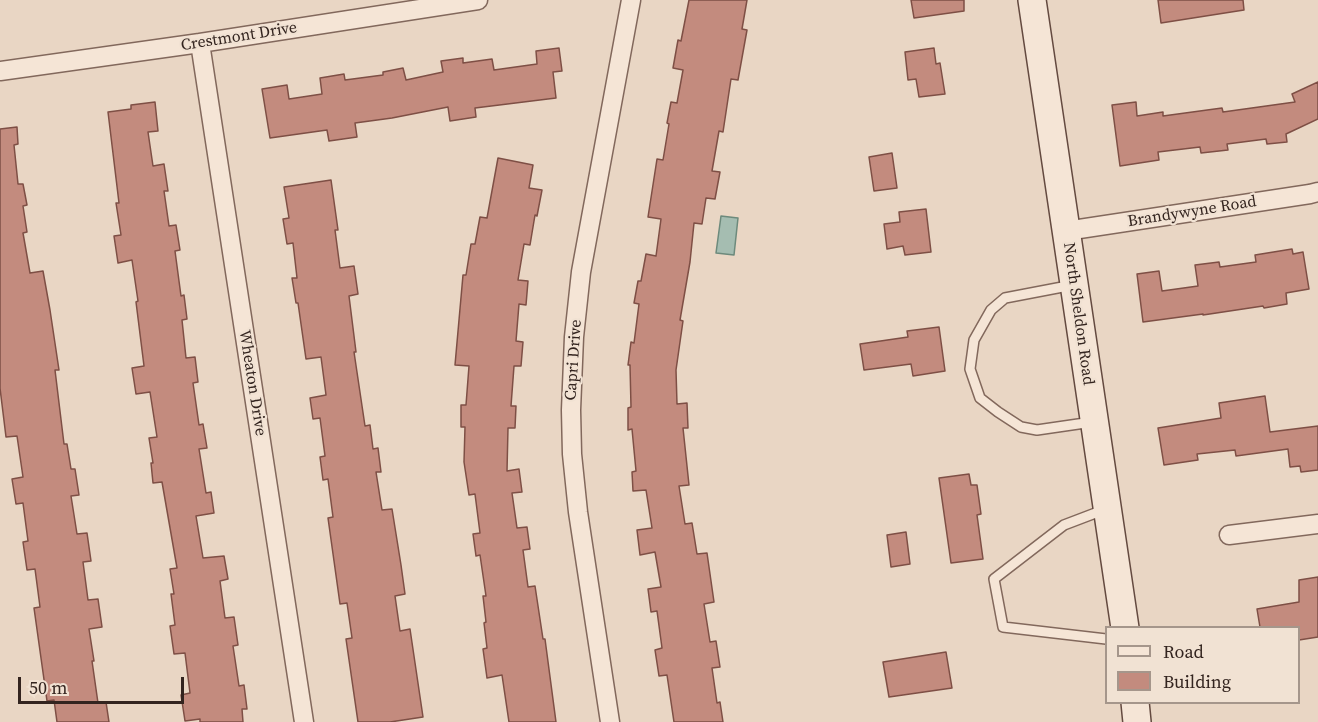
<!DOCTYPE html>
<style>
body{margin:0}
#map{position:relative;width:1318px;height:722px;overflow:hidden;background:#e9d6c4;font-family:"Source Serif 4",serif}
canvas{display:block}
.legend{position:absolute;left:1105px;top:626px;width:195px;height:78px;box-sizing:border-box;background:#f1e2d3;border:2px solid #a5968b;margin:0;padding:8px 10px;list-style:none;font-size:18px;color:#33241f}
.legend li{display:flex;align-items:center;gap:12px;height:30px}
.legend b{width:30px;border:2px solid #a5968b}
.scale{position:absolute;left:18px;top:677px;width:166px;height:27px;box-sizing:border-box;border:3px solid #33241f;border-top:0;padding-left:8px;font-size:18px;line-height:21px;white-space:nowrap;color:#33241f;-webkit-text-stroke:4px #f1e2d3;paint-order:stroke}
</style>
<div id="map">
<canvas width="1318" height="722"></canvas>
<ul class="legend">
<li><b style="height:8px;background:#f5e5d6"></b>Road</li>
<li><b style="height:16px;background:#c38b7e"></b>Building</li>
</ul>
<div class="scale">50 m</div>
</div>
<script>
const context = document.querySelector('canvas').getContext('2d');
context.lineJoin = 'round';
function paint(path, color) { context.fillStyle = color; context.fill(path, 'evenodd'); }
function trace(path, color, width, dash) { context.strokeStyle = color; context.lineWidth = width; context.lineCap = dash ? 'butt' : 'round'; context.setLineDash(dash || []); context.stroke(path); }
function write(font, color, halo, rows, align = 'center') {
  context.font = font + ' "Source Serif 4",serif'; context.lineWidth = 4.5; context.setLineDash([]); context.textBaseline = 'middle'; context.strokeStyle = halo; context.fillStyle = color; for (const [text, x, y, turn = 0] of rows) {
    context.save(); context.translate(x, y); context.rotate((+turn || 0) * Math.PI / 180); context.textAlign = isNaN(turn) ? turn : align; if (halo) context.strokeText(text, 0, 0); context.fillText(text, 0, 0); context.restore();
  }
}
const water = new Path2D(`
 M721,216L738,218L734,255L716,253Z`);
paint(water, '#a5bdb1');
trace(water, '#6d8a7c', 1.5);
const building = new Path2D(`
 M689,0H747L742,29L747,30L738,80L731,79L723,132L719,131L712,171L720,172L715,199L706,198L702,224L694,223L690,262L680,320L683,321L676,370L677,404L687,403L688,428H683L689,485L679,486L685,524L692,523L697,554L707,553L714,602L704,604L710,642L716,641L720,667L712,668L717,703L720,702L723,722H674L667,675L659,676L655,650L662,648L657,611L651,612L648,589L661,587L655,552L640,555L637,530L652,528L646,490L633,491L632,472L636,471L632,429L628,430V408L631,407L630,365H628L631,342L634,343L639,304L634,303L638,281H641L646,254L656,256L661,219L648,217L657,159L663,160L669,124L667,123L671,102L677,103L683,70L673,68L678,40L681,41Z
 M911,0H964V11L914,18Z
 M1158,0H1243L1244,10L1161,23Z
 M559,48L562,71L553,72L556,98L475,108L476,117L450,121L448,107L392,118L355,123L357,137L329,141L327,130L270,138L262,89L287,85L289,99L322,94L320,78L344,74L345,80L383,75V72L403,68L406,80L443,72L441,61L463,58V63L492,59L494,70L537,64L536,51Z
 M934,48L936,64L940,63L945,94L919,97L916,79L908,80L905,52Z
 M1318,82V119L1286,134L1287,142L1267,144L1266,139L1227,144L1228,150L1201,153L1200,147L1158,152L1159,160L1120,166L1112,105L1136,102L1137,116L1163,112V116L1222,108L1223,112L1295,102L1292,94Z
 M155,102L158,131L148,132L153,166L164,164L168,191H164L169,226L176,225L180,250L175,251L181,296L184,295L187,319L182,320L186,358L195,357L198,382L193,383L199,425L203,424L207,448L199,449L206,493L211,492L214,513L196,516L203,558L224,556L228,579L220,581L225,618L234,617L238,645L233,646L239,686L244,685L247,709H242L243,722H200V719L185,721L181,695L190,693L185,653L174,654L170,626L175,625L171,594H174L170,569L177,568L162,482L153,483L151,463H153L149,438L157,437L150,392L136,394L132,368L144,366L136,302L138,301L132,260L118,263L114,236L121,235L116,203H119L108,112L131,109V105Z
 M17,127L18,144L14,145L18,184H23L27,205L23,206L27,232L23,233L30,273L43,271L50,310L59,370H55L64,444H67L71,469H75L79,495L71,496L77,534L87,533L91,561L83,562L88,600L98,599L102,627L89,629L94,661H92L98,703L106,702L109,722H57L54,700L47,701L34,608L40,607L35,569L27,570L23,542L28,541L23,503L16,504L12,479L23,477L17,436L6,437L0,388V129Z
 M892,153L897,188L874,191L869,157Z
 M498,158L533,165L529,188L542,190L537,216L535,215L530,245L524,244L518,280L528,281L526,305L519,304L516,341L523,342L521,366H514L511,406H516L515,428H508L507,471L519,469L522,492L512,493L517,528L527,527L530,549L523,550L528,587L535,586L543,639H545L556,722H509L502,675L487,678L483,649L487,648L484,623L486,622L483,596H486L480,555L476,556L473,534L480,533L475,494L469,495L464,462L465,427H461V405H466L469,366L455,365L463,275H466L471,244H475L480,217L487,218Z
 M331,180L338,230H335L340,268L354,266L358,294L349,296L356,352H354L365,426L370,425L373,449L378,448L381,472H376L382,510L392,509L401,565L405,594L395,596L400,631L410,629L423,717L390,722H358L346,639L352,638L347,603L340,604L328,518L333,517L328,479L323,480L320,457L325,456L320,418L313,419L310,398L326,395L321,357L306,359L298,303H296L292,278H297L293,243L287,244L283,219L289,218L284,187Z
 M926,209L931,252L905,255L903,246L887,249L884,224L900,222L899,212Z
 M1292,249L1293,254L1303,252L1309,289L1286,293L1287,304L1264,308L1263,306L1203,315V314L1143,322L1137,274L1159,271L1162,291L1198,286L1195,265L1219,262L1220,267L1256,262L1255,255Z
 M939,327L945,371L913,376L911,364L864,370L860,344L908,337L907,331Z
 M1265,396L1270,432L1318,426V470L1301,472L1300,466L1290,467L1288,449L1236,456L1235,450L1197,454L1198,460L1164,465L1158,428L1221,418L1219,403Z
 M969,474L971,485H977L981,514L977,515L983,559L951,563L939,478Z
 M906,532L910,564L891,567L887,535Z
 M1318,577V637L1299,640V627H1260L1257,609L1299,602V580Z
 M946,652L952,688L889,697L883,662Z`);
paint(building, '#c38b7e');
trace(building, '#7e4f45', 1.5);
const lane = new Path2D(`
 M1073,285L1005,298L991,310L974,340L970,369L980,398L998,412L1021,427L1037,430L1092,422
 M1106,509L1064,525L994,579L1003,627L1106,639`);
const street = new Path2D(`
 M200,43L304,722
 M0,71L200,43L478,0
 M1066,231L1310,194L1318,192
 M1229,535L1318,524
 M610,722L578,512L572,454L571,410L574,337L581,272L631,0`);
const secondary = new Path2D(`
 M1032,0L1125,628
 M1135,702L1137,722`);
trace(lane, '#82685c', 12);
trace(street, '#82685c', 21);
trace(secondary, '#644a40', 30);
trace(lane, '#f5e5d6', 9);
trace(street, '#f5e5d6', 18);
trace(secondary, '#f5e5d6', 27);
write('16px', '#33241f', '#f1e2d3', [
 ["Crestmont Drive",239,37,-9],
 ["Brandywyne Road",1192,212,-9],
 ["North Sheldon Road",1078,314,82],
 ["Capri Drive",574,360,-86],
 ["Wheaton Drive",252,383,81]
]);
</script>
